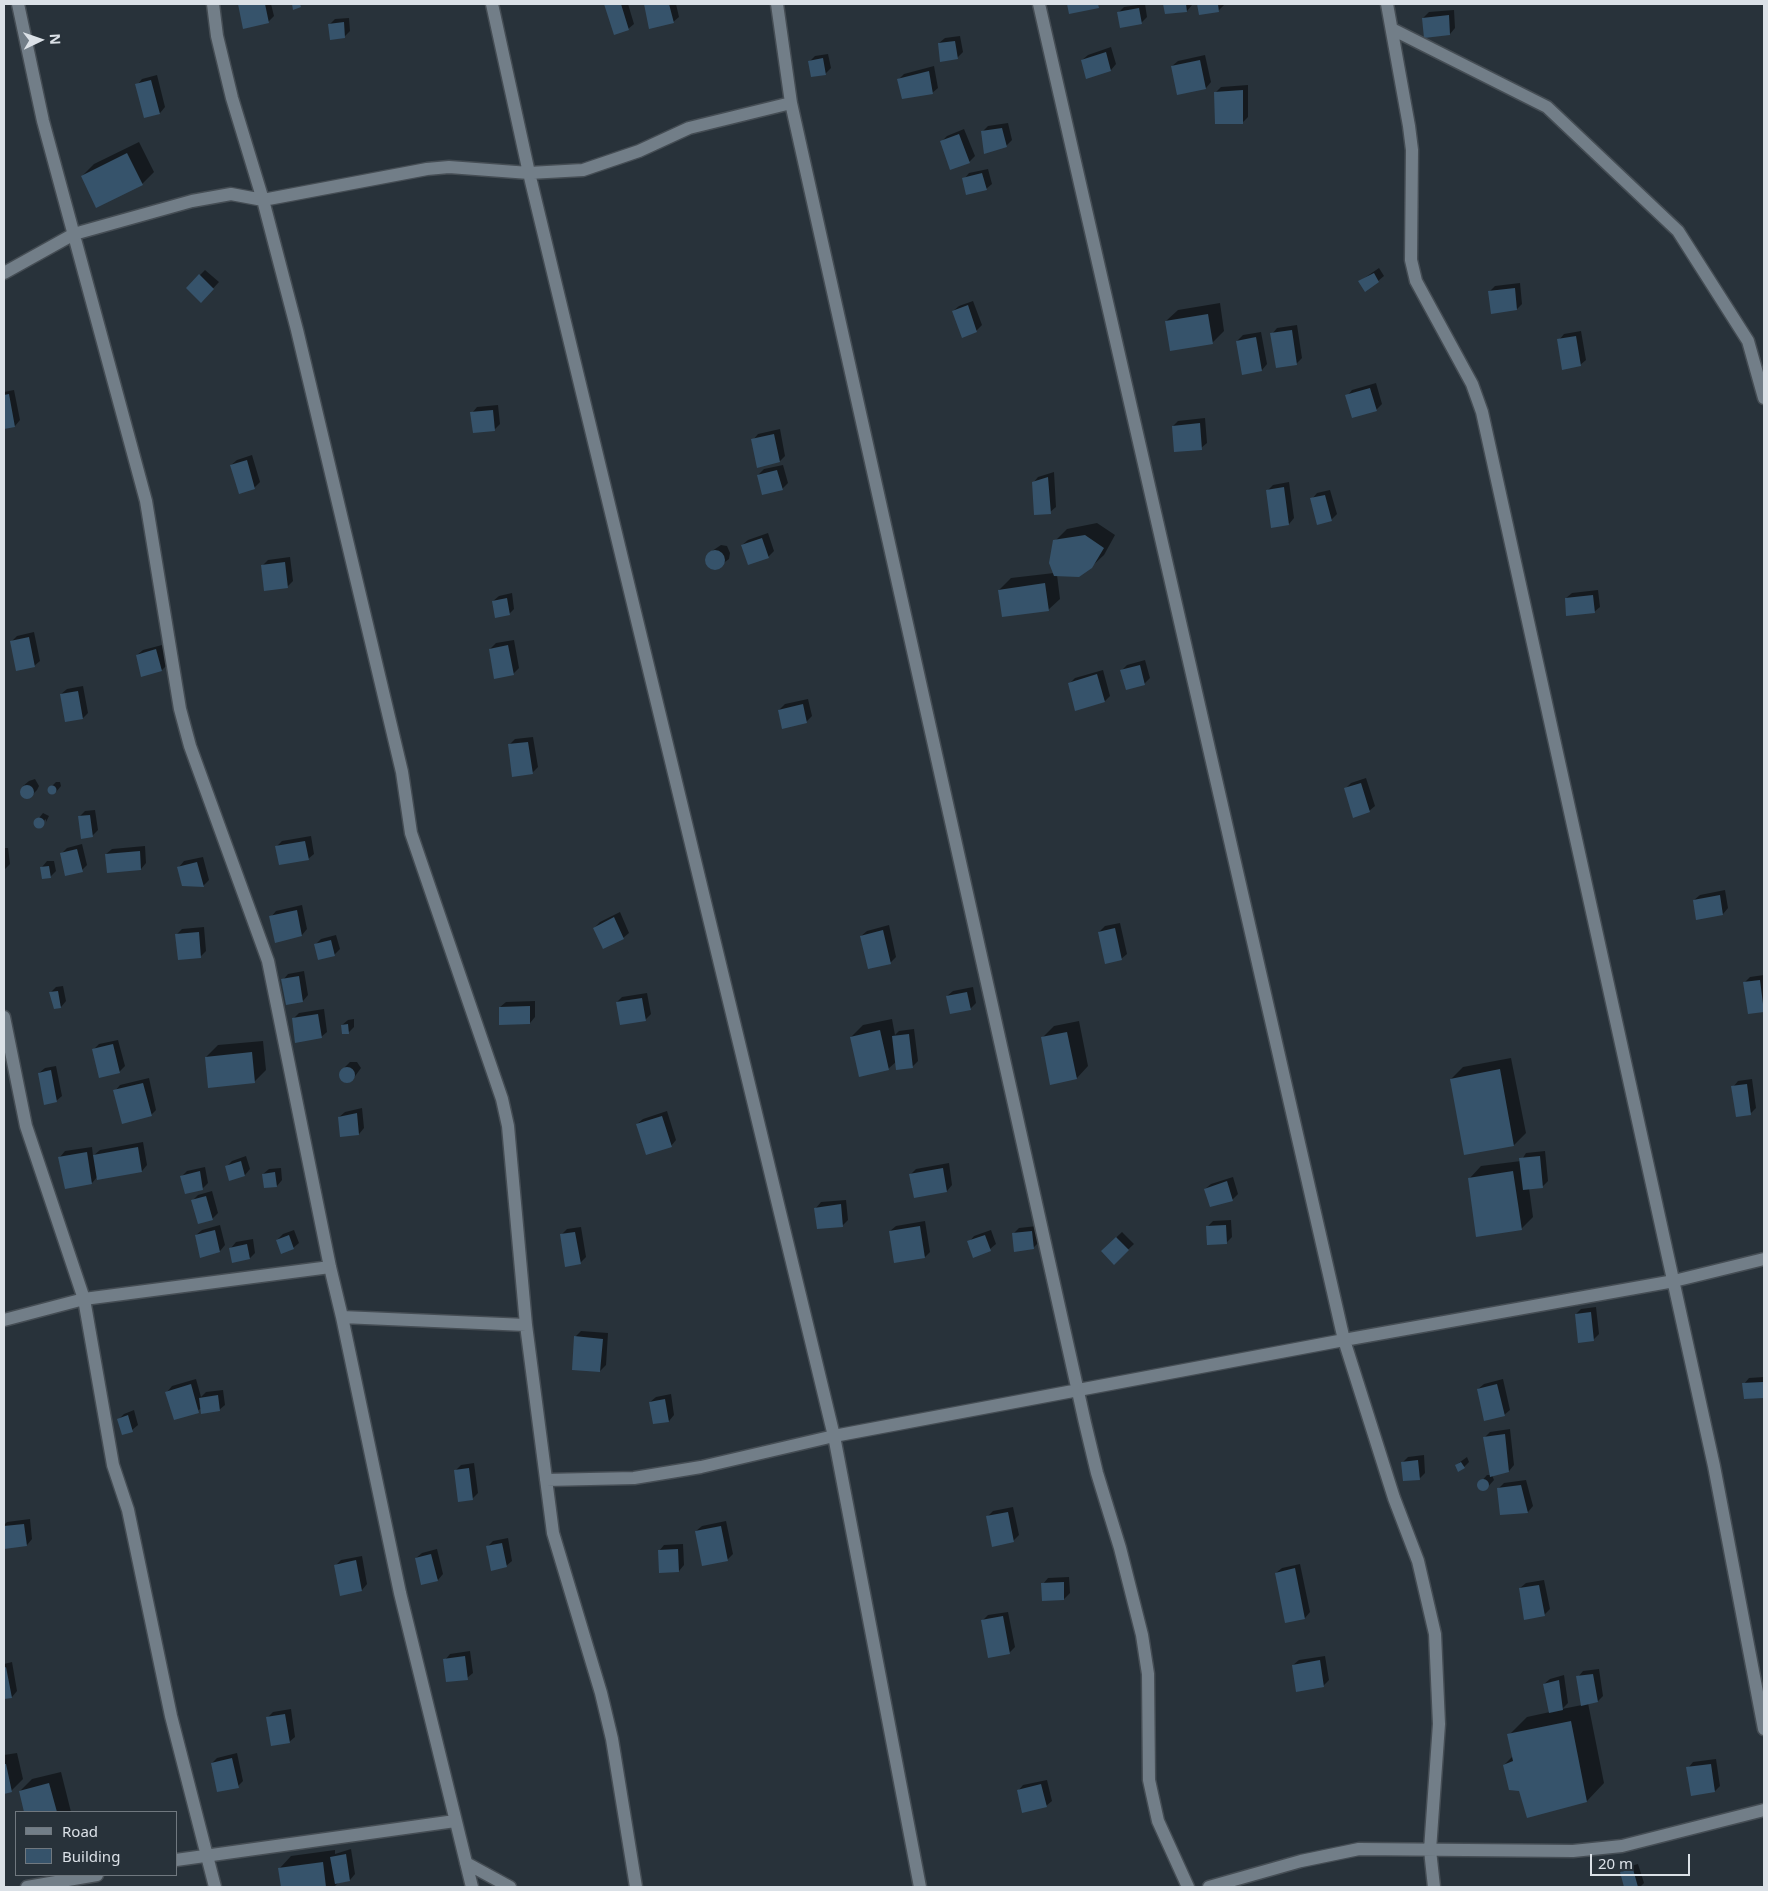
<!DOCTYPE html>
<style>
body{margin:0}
#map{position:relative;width:1768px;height:1891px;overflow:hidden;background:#28323a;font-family:"Noto Sans",sans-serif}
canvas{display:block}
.frame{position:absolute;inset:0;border:5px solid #dbe1e7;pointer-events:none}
.legend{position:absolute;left:15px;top:1811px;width:162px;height:65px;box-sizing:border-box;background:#28323a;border:1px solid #70787f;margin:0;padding:6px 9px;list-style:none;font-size:15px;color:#dbe1e7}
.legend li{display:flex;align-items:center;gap:10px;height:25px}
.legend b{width:25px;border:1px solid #70787f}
.north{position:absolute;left:15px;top:15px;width:50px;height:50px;-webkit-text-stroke:4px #28323a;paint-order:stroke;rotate:87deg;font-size:14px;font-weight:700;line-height:20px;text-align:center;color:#dbe1e7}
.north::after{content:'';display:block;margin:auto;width:18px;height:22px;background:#dbe1e7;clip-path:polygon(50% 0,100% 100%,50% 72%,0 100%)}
.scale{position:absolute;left:1590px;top:1854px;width:100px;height:22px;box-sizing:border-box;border:2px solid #dbe1e7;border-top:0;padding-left:6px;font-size:15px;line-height:18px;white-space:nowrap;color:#dbe1e7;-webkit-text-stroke:4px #28323a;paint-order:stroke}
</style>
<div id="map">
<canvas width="1768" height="1891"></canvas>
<div class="frame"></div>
<ul class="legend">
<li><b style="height:6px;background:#727e88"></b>Road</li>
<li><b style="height:14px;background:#36536b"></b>Building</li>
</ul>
<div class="north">N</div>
<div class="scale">20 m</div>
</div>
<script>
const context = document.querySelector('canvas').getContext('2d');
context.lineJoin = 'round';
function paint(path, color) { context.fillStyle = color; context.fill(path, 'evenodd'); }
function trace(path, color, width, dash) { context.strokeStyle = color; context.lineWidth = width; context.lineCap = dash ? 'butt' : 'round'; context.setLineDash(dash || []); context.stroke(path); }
paint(new Path2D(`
 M240,4H271L274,16L268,22L244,27Z
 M606,4H628L634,24L628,29Z
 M645,4H676L679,17L673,22L650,27Z
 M1145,4L1147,17L1141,23L1118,13L1124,7Z
 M1165,4H1192V5L1187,11L1166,13Z
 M1199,4H1224V5L1218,11L1200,14Z
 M1454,10L1455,28L1450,34L1423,18L1429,12Z
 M349,18L350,31L344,37L329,25L335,19Z
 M960,36L963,52L957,58L939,43L945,38Z
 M1111,47L1116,64L1111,70L1082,60L1088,55Z
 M828,54L831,68L825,74L810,61L815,56Z
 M1205,55L1211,82L1206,88L1172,66L1178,61Z
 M934,66L938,88L932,93L899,79L904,74Z
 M157,75L165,107L160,113L145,116L137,85L142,79Z
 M1248,85V117L1243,122L1215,93L1221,87Z
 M1008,123L1012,140L1006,146L982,132L988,126Z
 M964,129L975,156L969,162L941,142L947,136Z
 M139,142L154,172L142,184L82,176L94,164Z
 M988,169L992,184L986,189L964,179L969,173Z
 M1379,268L1384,276L1378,281H1360Z
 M205,270L219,282L207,295L200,275Z
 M1520,283L1522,304L1517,309L1489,292L1495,286Z
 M973,301L982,325L976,331L953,311L959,306Z
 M1220,303L1224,331L1212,343L1166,321L1178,310Z
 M1297,325L1302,358L1296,364L1272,334L1277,328Z
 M1581,331L1586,360L1580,365L1559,340L1564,334Z
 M1261,332L1267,364L1262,370L1237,341L1243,335Z
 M1376,383L1382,404L1376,410L1347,396L1352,390Z
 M14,390L20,420L15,426L4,428V392Z
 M498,405L500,424L495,429L472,413L477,407Z
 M1205,418L1207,443L1201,448L1173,426L1178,421Z
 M780,429L785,456L780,461L758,466L753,440L758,434Z
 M252,455L260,482L254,488L231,465L237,460Z
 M783,465L788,483L782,489L758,475L764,469Z
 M1054,472L1056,507L1050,512L1033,483L1038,477Z
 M1289,482L1294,518L1289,524L1267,491L1273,485Z
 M1330,490L1337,514L1331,520L1312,499L1317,493Z
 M1097,523L1115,535L1104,555L1091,567L1057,575L1060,599L1048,610L999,590L1011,578L1054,573L1055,541L1067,529Z
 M768,533L774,551L768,557L742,545L748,540Z
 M721,545L727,546L730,553L729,559L715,569L710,567L707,558L709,553Z
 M290,557L293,581L287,587L263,565L268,560Z
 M1598,590L1600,607L1594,612L1566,598L1572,593Z
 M512,593L514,609L509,614L493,601L499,596Z
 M34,632L40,661L34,666L12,641L17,636Z
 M514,640L519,668L513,674L490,649L496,643Z
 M162,645L167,665L162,670L137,655L143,650Z
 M1145,660L1150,678L1144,684L1122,670L1127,665Z
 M1103,670L1110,696L1105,701L1069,684L1075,678Z
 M83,686L88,713L83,718L66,721L61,694L67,689Z
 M808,699L812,716L806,722L779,710L785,704Z
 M533,737L538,767L532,773L509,745L515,739Z
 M1366,778L1375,806L1369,811L1345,789L1351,783Z
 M35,779L39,786L37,790L31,796L25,797L21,794L23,786L29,781Z
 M56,782H60L61,786L56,792H51L50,788Z
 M95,810L98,830L92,836L79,817L85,811Z
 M43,813L49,816L46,822V819L41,823H44L42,826L38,827L35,823Z
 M311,836L314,854L308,859L277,846L282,841Z
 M82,844L87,865L82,870L61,854L67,848Z
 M145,846L146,863L141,869L106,854L112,849Z
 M4,848H8L10,864L4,870Z
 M203,857L209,880L203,886L179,867L184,861Z
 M47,861H54L56,871L50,877L42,867Z
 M1725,890L1728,908L1723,914L1697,918L1694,900L1700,895Z
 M302,905L307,929L302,935L276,941L271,917L276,911Z
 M620,912L629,933L623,938L594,928L600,922Z
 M1120,923L1127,954L1121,959L1099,932L1105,926Z
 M889,925L896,957L891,962L869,968L861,936L867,931Z
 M204,927L206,951L201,956L176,935L182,929Z
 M336,935L340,949L334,955L315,945L321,939Z
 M304,971L308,995L303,1001L283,980L288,974Z
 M1764,975V1011L1744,983L1750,977Z
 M63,986L66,1001L61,1007L51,992L56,987Z
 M973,987L976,1003L970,1009L947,996L953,991Z
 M647,993L651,1014L645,1020L617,1002L622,997Z
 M535,1001V1017L530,1023L500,1007L506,1002Z
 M324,1009L327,1032L321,1037L293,1019L299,1013Z
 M354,1019V1027L349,1032L342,1025L348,1020Z
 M892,1019L895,1035L899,1031L914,1029L918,1061L912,1067L897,1061L888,1069L851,1037L863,1025Z
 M1079,1021L1088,1066L1077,1078L1042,1038L1054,1026Z
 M118,1040L125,1066L119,1072L93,1050L99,1044Z
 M263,1041L266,1070L254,1082L206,1057L218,1045Z
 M1511,1058L1526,1133L1514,1145L1465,1154L1451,1079L1463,1067Z
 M350,1062H357L361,1068L353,1079L345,1081L340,1076L341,1071Z
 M56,1066L62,1096L56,1101L39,1073L45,1068Z
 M149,1078L156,1110L151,1115L115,1091L120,1085Z
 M1752,1079L1756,1108L1751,1113L1733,1087L1738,1081Z
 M362,1108L364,1128L359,1134L339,1117L345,1112Z
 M667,1111L676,1140L671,1146L637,1124L643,1119Z
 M143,1142L147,1165L142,1171L98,1176L92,1183L60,1157L65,1151L92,1147L93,1156L100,1150Z
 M1545,1151L1548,1181L1543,1186L1529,1188L1533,1217L1521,1229L1470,1178L1481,1166L1521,1161L1526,1153Z
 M246,1156L250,1169L245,1175L230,1179L226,1167L232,1161Z
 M949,1163L952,1185L947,1191L910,1175L916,1169Z
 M205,1167L208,1183L203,1188L182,1176L187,1171Z
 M281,1168L282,1180L277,1186L263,1174L269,1169Z
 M1233,1177L1238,1194L1233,1199L1211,1206L1205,1189L1211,1184Z
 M212,1191L218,1213L212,1219L192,1201L198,1195Z
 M846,1200L848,1220L843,1225L816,1208L821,1202Z
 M1231,1220L1232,1237L1226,1243L1207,1227L1213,1221Z
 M925,1221L930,1252L925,1257L890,1231L896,1226Z
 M220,1225L225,1245L220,1251L201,1256L196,1235L202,1230Z
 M1037,1226L1039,1242L1033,1248L1013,1234L1019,1228Z
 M581,1227L586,1257L580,1263L561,1235L567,1229Z
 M294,1230L299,1243L293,1248L277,1240L283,1234Z
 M991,1230L996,1244L990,1249L969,1242L974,1236Z
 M1122,1232L1134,1244L1114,1263L1102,1251Z
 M253,1239L255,1253L250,1258L231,1248L236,1242Z
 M1596,1307L1599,1334L1593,1340L1576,1314L1581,1309Z
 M581,1331L608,1333L606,1365L600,1371L575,1337Z
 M1764,1377V1396L1745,1398L1744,1384L1749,1378Z
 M196,1379L201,1397L206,1392L223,1390L225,1405L219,1410L201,1409L174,1418L167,1392L172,1386Z
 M1503,1379L1510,1410L1504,1415L1478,1389L1484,1384Z
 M671,1394L674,1415L669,1421L650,1402L656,1397Z
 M134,1410L138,1425L132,1430L119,1419L124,1414Z
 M1510,1429L1514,1465L1509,1471L1492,1475L1494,1480L1485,1490L1480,1488L1479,1484L1487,1475H1491L1484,1438L1490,1432Z
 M1424,1455L1425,1473L1420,1478L1403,1462L1408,1457Z
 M1467,1457L1469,1462L1464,1467L1456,1465Z
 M474,1463L478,1493L472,1499L455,1471L461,1465Z
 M1526,1480L1533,1506L1528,1512L1498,1489L1504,1483Z
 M1013,1507L1019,1535L1013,1541L987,1517L993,1511Z
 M30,1519L32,1539L27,1545L4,1547V1525L7,1522Z
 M726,1521L733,1554L727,1560L696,1531L702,1526Z
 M508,1538L512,1561L506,1566L487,1547L493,1541Z
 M683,1544L684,1565L679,1571L659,1551L664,1545Z
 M437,1549L443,1574L438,1580L416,1558L422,1553Z
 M362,1556L367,1584L362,1590L341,1594L336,1565L341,1560Z
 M1300,1564L1310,1612L1305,1618L1286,1622L1276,1573L1282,1568Z
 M1069,1577L1070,1593L1064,1599L1043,1584L1048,1578Z
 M1544,1580L1550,1609L1544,1615L1520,1588L1526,1583Z
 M1008,1612L1015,1647L1009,1653L982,1621L988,1615Z
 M470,1651L473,1673L467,1678L445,1660L450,1654Z
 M1325,1656L1329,1680L1323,1686L1293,1665L1299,1660Z
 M12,1662L17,1691L12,1697L4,1698V1664Z
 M1599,1669L1603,1696L1598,1701L1588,1703L1604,1783L1587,1801L1520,1790L1504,1765L1513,1756L1509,1735L1527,1717L1550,1712L1544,1684L1550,1679L1564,1675L1568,1703L1562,1709L1582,1705L1578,1677L1583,1671Z
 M291,1709L295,1737L289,1742L267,1718L273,1712Z
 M17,1753L23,1779L11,1791L4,1793V1755Z
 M237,1753L243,1781L238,1786L212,1763L217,1758Z
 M1716,1759L1720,1786L1715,1791L1688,1768L1693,1762Z
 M61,1772L71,1812H26L20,1791L32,1779Z
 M1047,1780L1052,1801L1046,1806L1018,1791L1023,1785Z
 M351,1849L355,1874L350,1880L338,1883L334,1887H282L280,1868L291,1856L335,1850V1854Z
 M1638,1864L1644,1883L1640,1887H1625L1622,1872L1627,1867Z`), '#0007');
paint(new Path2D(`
 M238,4H265L269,23L243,29Z
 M292,4H300L301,7L293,10Z
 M604,4H621L629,30L614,35Z
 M644,4H669L674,23L649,29Z
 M1067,4H1098L1099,8L1069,14Z
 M1163,4H1186L1187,12L1165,14Z
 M1197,4H1218L1219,12L1199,15Z
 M1139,8L1142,24L1120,28L1117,12Z
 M1449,15L1450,35L1424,38L1422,18Z
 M344,22L345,38L330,40L328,24Z
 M955,41L958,59L940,62L938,43Z
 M1106,52L1111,71L1086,79L1081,60Z
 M823,58L826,75L811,77L808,61Z
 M1200,60L1206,89L1177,95L1171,66Z
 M929,71L933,94L902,99L897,79Z
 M151,80L160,114L144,118L135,84Z
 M1243,90V124H1215L1214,92Z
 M1002,128L1007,147L984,154L981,131Z
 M959,134L970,163L950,170L940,141Z
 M127,153L143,185L96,208L81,176Z
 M982,173L987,190L966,195L962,178Z
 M1374,273L1379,282L1365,292L1358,281Z
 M199,274L214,289L201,303L186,288Z
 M1515,288L1517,310L1491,314L1488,291Z
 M968,305L977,332L962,338L952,311Z
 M1208,314L1213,344L1170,351L1165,321Z
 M1292,330L1297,365L1276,368L1270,333Z
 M1576,336L1581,366L1562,370L1557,339Z
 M1256,337L1262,371L1242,375L1236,341Z
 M1370,388L1377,411L1352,418L1345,395Z
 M9,394L15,427L4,429V395Z
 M493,410L495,431L473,433L470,412Z
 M1200,423L1202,450L1174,452L1172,426Z
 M774,434L780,462L757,468L751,439Z
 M247,460L255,489L239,494L230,465Z
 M777,470L783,490L762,495L757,475Z
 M1048,477L1051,514L1034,515L1032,482Z
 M1284,487L1289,525L1271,528L1266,490Z
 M1325,495L1332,521L1317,525L1310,498Z
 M1085,535L1104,548L1092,568L1079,577L1054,576L1049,563L1053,540Z
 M762,538L769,558L748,565L741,545Z
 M705 560a10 10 0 1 1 20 0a10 10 0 1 1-20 0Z
 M285,562L288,588L264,591L261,565Z
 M1045,583L1049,611L1002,617L998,590Z
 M1593,595L1595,613L1566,616L1565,598Z
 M507,598L510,615L495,618L492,601Z
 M29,637L35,667L16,671L10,641Z
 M508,645L514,675L494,679L489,649Z
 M156,649L162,671L141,677L136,655Z
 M1140,665L1145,685L1126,690L1120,670Z
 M1097,674L1105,702L1075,711L1068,683Z
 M78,691L83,719L65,722L60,694Z
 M803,704L807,723L782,729L778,710Z
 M528,742L533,774L512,777L508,744Z
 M1361,783L1370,812L1353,818L1344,788Z
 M20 792a7 7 0 1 1 14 0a7 7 0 1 1-14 0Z
 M47.5 790a4.5 4.5 0 1 1 9 0a4.5 4.5 0 1 1-9 0Z
 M90,815L93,837L81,839L78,816Z
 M33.5 823a5.5 5.5 0 1 1 11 0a5.5 5.5 0 1 1-11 0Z
 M305,841L309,860L279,865L275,846Z
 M77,849L83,872L65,876L60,853Z
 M140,851L141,870L107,873L105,854Z
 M197,862L204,887L182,886L177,867Z
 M49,866L51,878L42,879L40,867Z
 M1720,895L1723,915L1696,920L1693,900Z
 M297,910L302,936L275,943L269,916Z
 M614,917L624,939L603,949L593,928Z
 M1115,928L1122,960L1105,964L1098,932Z
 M883,930L891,964L868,969L860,936Z
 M199,932L201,958L178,960L175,934Z
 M331,940L335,956L318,960L314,944Z
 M299,976L303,1002L286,1005L281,979Z
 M1760,980L1764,1012L1748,1014L1743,982Z
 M58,991L61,1008L54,1009L49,992Z
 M967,992L971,1010L950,1014L946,996Z
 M642,998L646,1021L620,1025L616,1002Z
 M530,1006V1024L499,1025V1007Z
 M318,1014L322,1038L295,1043L292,1018Z
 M348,1024L349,1034H342L341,1025Z
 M880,1030L889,1070L859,1077L850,1037Z
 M1067,1032L1077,1079L1050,1085L1041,1037Z
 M909,1034L913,1068L896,1070L892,1036Z
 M113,1044L120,1073L99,1078L92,1049Z
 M252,1052L255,1083L208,1088L205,1057Z
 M339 1075a8 8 0 1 1 16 0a8 8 0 1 1-16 0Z
 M1500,1069L1514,1146L1464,1155L1450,1079Z
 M51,1070L57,1102L44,1105L38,1073Z
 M143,1083L152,1116L122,1124L113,1090Z
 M1747,1084L1751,1115L1736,1117L1731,1086Z
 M357,1113L359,1135L340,1137L338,1117Z
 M662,1116L672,1147L646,1155L636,1124Z
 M138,1147L142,1172L97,1180L93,1155Z
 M87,1152L92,1184L65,1189L58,1157Z
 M1540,1156L1543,1188L1523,1190L1519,1158Z
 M241,1161L245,1176L229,1181L225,1166Z
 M943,1168L947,1192L914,1198L909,1174Z
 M200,1171L203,1190L185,1194L180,1176Z
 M1513,1171L1522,1230L1476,1237L1468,1178Z
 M275,1172L277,1187L264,1188L262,1174Z
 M1227,1181L1233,1201L1210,1207L1204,1189Z
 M206,1196L213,1220L198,1224L191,1200Z
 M841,1204L843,1227L817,1229L814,1208Z
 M1226,1225L1227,1244L1207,1245L1206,1226Z
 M920,1226L925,1258L894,1263L889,1231Z
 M215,1230L220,1252L200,1258L195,1235Z
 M1032,1231L1034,1249L1014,1252L1012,1233Z
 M575,1232L581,1264L565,1267L560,1234Z
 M289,1235L294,1249L281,1254L276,1240Z
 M985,1235L991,1251L973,1258L967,1241Z
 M1116,1237L1129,1250L1114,1265L1101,1251Z
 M247,1244L250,1259L232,1263L229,1248Z
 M1591,1312L1594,1341L1578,1343L1575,1314Z
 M574,1336L603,1339L600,1372L572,1370Z
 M1763,1382L1764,1398L1744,1399L1742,1383Z
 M191,1384L199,1413L174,1420L165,1392Z
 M1497,1384L1505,1416L1484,1421L1477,1389Z
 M218,1395L220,1411L201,1414L199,1398Z
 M665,1399L669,1422L653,1424L649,1402Z
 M128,1415L133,1432L122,1435L117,1419Z
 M1505,1434L1509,1472L1490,1477L1483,1437Z
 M1418,1460L1420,1480L1403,1481L1401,1462Z
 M1461,1462L1465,1468L1458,1472L1455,1465Z
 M469,1468L473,1500L458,1502L454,1470Z
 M1477 1485a6 6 0 1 1 12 0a6 6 0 1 1-12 0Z
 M1521,1485L1528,1513L1500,1515L1497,1488Z
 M1008,1512L1014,1542L992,1547L986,1516Z
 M24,1524L27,1546L4,1549V1526Z
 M721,1526L728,1561L702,1566L695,1531Z
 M502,1543L507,1567L491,1571L486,1546Z
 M678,1549L679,1572L659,1573L658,1550Z
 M431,1554L438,1581L421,1585L415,1558Z
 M356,1560L362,1591L340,1596L334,1565Z
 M1295,1568L1305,1619L1285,1623L1275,1573Z
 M1064,1582V1600L1042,1601L1041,1583Z
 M1539,1585L1545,1616L1524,1620L1519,1588Z
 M1003,1616L1010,1654L988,1658L981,1620Z
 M465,1656L468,1680L446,1682L443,1659Z
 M1320,1660L1324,1687L1296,1692L1292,1665Z
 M6,1667L12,1698L4,1699V1668Z
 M1593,1674L1598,1702L1581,1706L1576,1676Z
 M1559,1680L1563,1710L1549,1713L1543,1684Z
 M285,1714L290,1743L271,1746L266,1717Z
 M1571,1721L1587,1802L1527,1818L1519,1791L1509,1790L1503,1765L1513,1761L1507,1734Z
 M232,1758L239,1788L217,1792L211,1763Z
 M4,1764H6L12,1792L4,1794Z
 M1711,1764L1715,1792L1691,1796L1686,1767Z
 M49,1783L57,1812H24L19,1791Z
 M1041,1784L1047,1807L1022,1813L1017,1790Z
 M346,1854L350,1881L335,1884L330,1857Z
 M323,1862L326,1887H281L278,1868Z
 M1633,1869L1638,1887H1624L1620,1872Z`), '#36536b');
const minor = new Path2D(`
 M18,4L43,121L146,501L180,709L190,746L268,961L330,1267L342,1317L400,1593L472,1887
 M213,4L217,36L232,98L263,200L297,330L402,772L411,833L502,1099L508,1126L526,1325L553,1533L601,1693L612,1739L636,1887
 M492,4L529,173L834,1436L920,1887
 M777,4L791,103L1085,1423L1097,1473L1120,1548L1142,1635L1148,1674L1149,1780L1158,1821L1188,1887
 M1387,4L1409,126L1412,150L1411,260L1416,281L1472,384L1482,412L1714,1466L1764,1729
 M1392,29L1547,107L1678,231L1748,341L1764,398
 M4,273L74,234L192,201L231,194L263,200L427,169L449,167L529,173L583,170L639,151L689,128L791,103
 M4,1017L26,1126L84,1299L113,1465L128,1510L171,1716L215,1887
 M342,1317L526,1325
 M4,1320L84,1299L330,1267
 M546,1480L634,1478L701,1467L834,1436L1344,1340L1039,4
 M176,1860L455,1821
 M466,1863L510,1887
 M27,1887L97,1875
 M1209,1887L1301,1861L1359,1849L1573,1851L1622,1846L1764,1810
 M1434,1887L1430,1850L1439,1724L1435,1634L1418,1561L1394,1498L1344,1340L1674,1281L1764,1259`);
trace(minor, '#454d54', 15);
trace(minor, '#727e88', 12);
</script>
